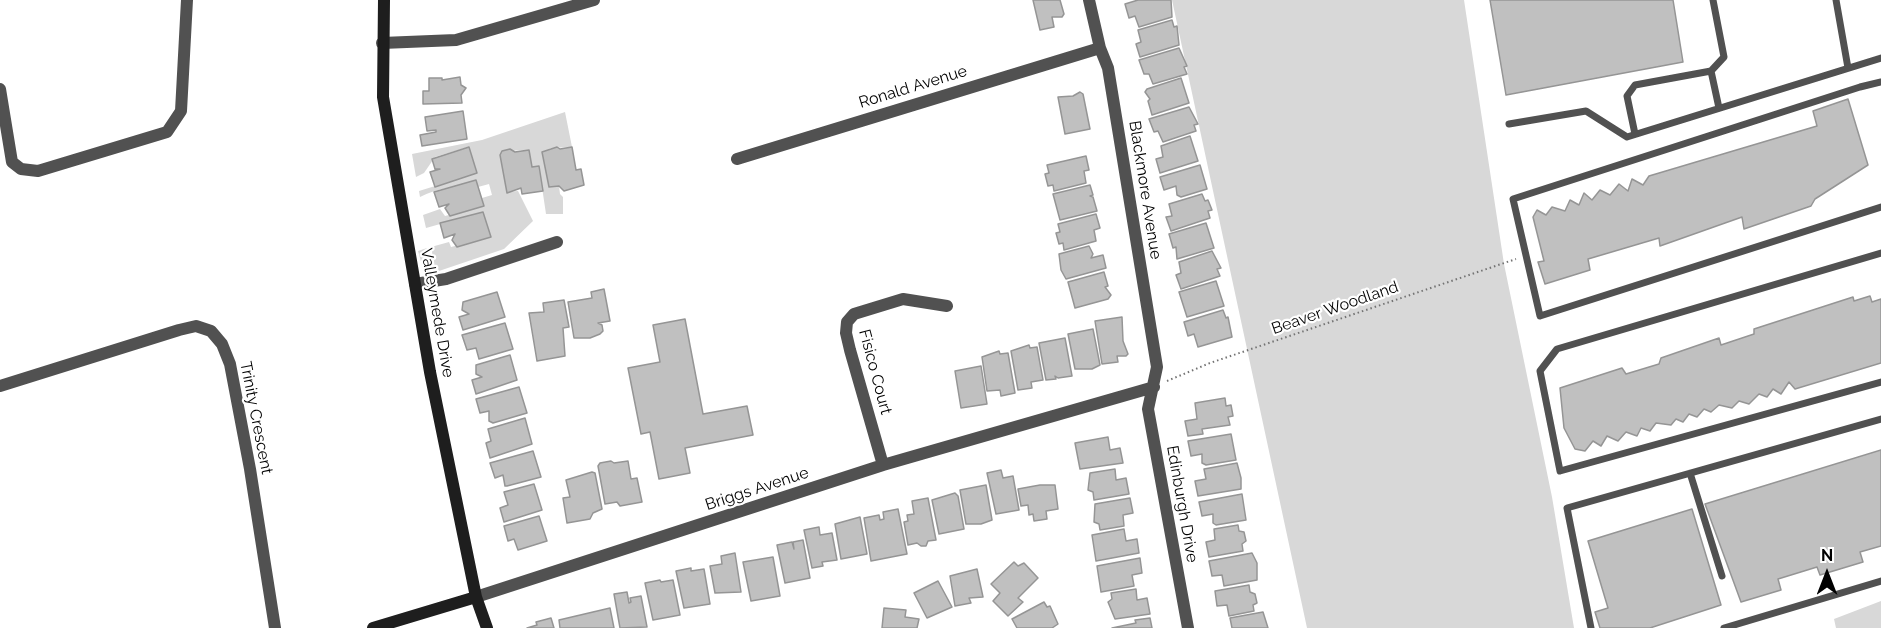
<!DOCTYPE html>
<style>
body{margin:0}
#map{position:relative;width:1881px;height:628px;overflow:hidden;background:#fff;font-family:Raleway,sans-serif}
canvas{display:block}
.north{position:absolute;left:1797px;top:544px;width:60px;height:60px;-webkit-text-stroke:4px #fff;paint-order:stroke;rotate:0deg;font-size:16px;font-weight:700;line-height:24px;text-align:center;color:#000}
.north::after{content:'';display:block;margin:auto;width:21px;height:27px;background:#000;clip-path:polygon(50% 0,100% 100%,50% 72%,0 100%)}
</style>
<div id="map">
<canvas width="1881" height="628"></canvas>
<div class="north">N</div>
</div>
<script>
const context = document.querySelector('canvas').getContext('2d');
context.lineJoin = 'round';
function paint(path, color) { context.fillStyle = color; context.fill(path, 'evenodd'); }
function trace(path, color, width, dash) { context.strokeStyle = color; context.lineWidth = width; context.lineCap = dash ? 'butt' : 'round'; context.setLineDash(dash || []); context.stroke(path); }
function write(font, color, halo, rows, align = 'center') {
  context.font = font + ' Raleway,sans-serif'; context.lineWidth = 4.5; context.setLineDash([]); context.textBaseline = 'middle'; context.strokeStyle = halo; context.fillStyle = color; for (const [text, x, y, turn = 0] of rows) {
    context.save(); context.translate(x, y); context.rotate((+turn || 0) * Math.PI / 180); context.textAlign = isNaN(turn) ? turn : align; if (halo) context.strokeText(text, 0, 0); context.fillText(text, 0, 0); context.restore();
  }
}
paint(new Path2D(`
 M1172,0H1464L1504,264L1552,497L1574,628H1307Z
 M565,112L572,147L551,148L542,153L549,187L559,186L560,194L563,197V214H546L539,167H532L529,150L502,151L500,155L507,192L518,191L533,221L504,249L436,272L431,247L449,242L451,247L490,237L483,212L426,228L423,215L440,209L445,216L484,206L482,198L492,195L489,184L478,187L476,181C456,187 437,188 420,197L419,191L477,173L468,147L435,157L424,173L416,177L412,154L482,140Z
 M427,248L431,268V271L422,265L418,251Z
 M1881,601V628H1836L1834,619Z`), '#d8d8d8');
const building = new Path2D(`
 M1033,0H1060L1064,14L1062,17H1052L1054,27L1040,30Z
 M1138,0H1171L1172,17L1139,27L1135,16L1129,18L1125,4Z
 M1490,0H1673L1683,62L1506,95Z
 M1172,20L1174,27L1177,26L1179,45L1140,57L1136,44L1141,42L1138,30Z
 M1179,48L1187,66L1184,67L1187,74L1153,84L1149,74H1144L1139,60Z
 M460,77L461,85L466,88L461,95L462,103L423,104V91H429V78H442V80Z
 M1181,78L1189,103L1152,115L1148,101L1150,99L1145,92L1147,89Z
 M1080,92L1083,94L1090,129L1065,134L1058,97L1073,96Z
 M1848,99L1868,165L1815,199L1811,206L1744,229L1742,217L1660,246L1659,238L1588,259L1590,270L1545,284L1538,262L1544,261L1533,217L1537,210L1546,215L1552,207L1565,211L1570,200L1579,205L1584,193L1592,200L1600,190L1610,195L1619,184L1628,191L1632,179L1643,185L1649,176L1817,126L1813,111Z
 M1189,107L1198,124L1194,125L1196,131L1163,142L1158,131L1154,132L1149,119Z
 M463,111L467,139L422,146L420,135L436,132V130L427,131L425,117Z
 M1190,136L1198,161L1160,173L1156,159L1163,157L1161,146Z
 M469,147L477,173L435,187L430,172L440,169H435L432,159Z
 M557,147L560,149L572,147L576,170L581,169L584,185L564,191L559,186L549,187L542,152Z
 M510,149L515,152L529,150L532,167L539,166L543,191L522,194L521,188L507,193L500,155L502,151Z
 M1086,156L1089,170L1084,171L1086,183L1054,191L1053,185L1048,186L1045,174L1049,173L1047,165Z
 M1200,165L1207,189L1181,197L1177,195L1176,186L1164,190L1160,177Z
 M476,180L484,206L450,216L445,208L449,204L439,207L434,192Z
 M1090,185L1093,195L1090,196L1093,197L1097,211L1060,220L1053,194Z
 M1202,194L1205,201L1208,200L1212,210L1208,211L1210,218L1171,231L1166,217L1172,216L1169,204Z
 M483,212L491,237L457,247L452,240L455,234L444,238L440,223Z
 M1096,214L1100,228L1094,230L1096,241L1064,250L1063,243L1059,244L1056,233L1060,232L1058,224Z
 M1206,223L1214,248L1177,259L1176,247L1173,248L1169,234Z
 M1089,246L1093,254L1091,258L1103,255L1106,268L1066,279L1061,270L1059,254Z
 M1212,251L1221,268L1217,269L1220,276L1181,289L1176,275L1181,273L1179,262Z
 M1104,272L1108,286L1105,287L1111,295L1108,299L1075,308L1068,282Z
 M1216,281L1224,306L1187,317L1179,292Z
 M604,289L610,321L598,323L602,325L603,331L600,334L590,338H574L568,302L592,298L591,292Z
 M497,292L505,317L463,330L459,317L469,314L462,310L463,302Z
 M1870,296L1872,302L1881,299V363L1795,389L1789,382L1781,394L1773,389L1767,397L1759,394L1749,404L1739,401L1732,408L1719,405L1711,412L1704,409L1697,417L1689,414L1683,422L1676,419L1671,425L1656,423L1650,431L1641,428L1637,436L1626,432L1618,441L1607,436L1601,446L1593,441L1585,451L1575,449L1564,428L1560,388L1622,368L1626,374L1659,364L1661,358L1719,338L1721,345L1754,334V329L1853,297L1854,301Z
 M564,300L569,327L563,328L565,356L537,361L529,313L544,312L543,303Z
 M1223,310L1226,318L1228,317L1232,337L1198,347L1194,334L1188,336L1184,322Z
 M1122,317L1123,341L1128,354L1126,356H1117L1118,362L1102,364L1095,321Z
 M685,319L703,414L747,406L753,435L685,448L690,473L659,479L650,432L641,434L628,368L660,362L653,325Z
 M505,323L513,349L479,359L476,348L467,350L462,335Z
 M1093,329L1100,365L1092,369H1075L1068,334Z
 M1065,338L1072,376L1058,378L1055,376L1056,379L1046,380L1039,343Z
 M1029,345L1030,348L1037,347L1043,380L1031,382L1032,388L1018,390L1011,351Z
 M999,351L1000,354L1008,353L1015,393L1001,396L1000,390L987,391L982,357Z
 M510,355L517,380L476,394L472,380L482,377L476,374V365Z
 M981,366L987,404L961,408L955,371Z
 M519,387L527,413L493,423L489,421V411L480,413L476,399Z
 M1225,398L1226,406L1231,405L1233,416L1228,417L1230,425L1202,429L1203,434L1188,436L1185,421L1197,419L1195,403Z
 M525,418L532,444L490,458L486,443L491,441L488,429Z
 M1231,434L1236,460L1206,465L1202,463V454L1191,456L1188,441Z
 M1108,437L1110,450L1120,448L1123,463L1080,469L1075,443Z
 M1881,450V546L1860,552L1863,562L1820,575L1817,567L1778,579L1781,590L1741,602L1705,504Z
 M533,451L541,477L507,486H505L503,475L495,478L490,463Z
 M611,461L614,463L628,461L631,479L637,478L642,502L620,506L617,502L605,504L598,466L600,463Z
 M1237,463L1241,478V489L1198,496L1195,481L1206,479L1204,469Z
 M1115,469L1116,480L1126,478L1129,494L1094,500L1093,492L1088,490L1090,473Z
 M1001,470L1003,478L1013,476L1019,510L996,514L987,473Z
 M592,472L595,473L602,509L593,513L590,519L567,523L563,498L570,497L566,480Z
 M534,484L542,510L504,522L500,508L508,505L504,492Z
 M986,485L992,520L981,524H966L960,490Z
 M1040,485H1055L1058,509L1046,511L1047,519L1034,521L1033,514L1029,515L1028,505L1021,506L1018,489Z
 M955,493L958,496L964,529L939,534L932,500Z
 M1242,494L1246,520L1216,525L1213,523V514L1202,516L1199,502Z
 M928,498L936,540L928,541L926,546H921L917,543L908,545L904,522L908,521L907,515L914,514L912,501Z
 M1130,498L1133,513L1123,515L1124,526L1100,530L1099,524L1094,522L1095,504Z
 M898,509L907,554L871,561L864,518L879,515L880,520L884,519L883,512Z
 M1692,509L1721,605L1650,628H1600L1595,612L1608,608L1588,541Z
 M539,516L547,541L518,550L514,539L508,541L504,526Z
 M860,517L867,554L841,559L835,524Z
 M1238,525L1239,531L1244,532L1246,541L1242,544L1243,551L1209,557L1206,542L1215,540L1214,529Z
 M819,527L820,535L832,533L837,560L822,562L823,566L812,568L804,530Z
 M1124,529L1126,541L1137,539L1139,553L1096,561L1092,535Z
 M803,540L810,578L785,583L777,545L792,542L794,549L793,542Z
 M735,553L741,592L715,593L710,566L722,564L721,556Z
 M1252,553L1257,563V580L1224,586L1222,575L1212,576L1209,561Z
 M773,557L780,596L751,601L743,562Z
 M1140,558L1142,573L1132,575L1134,586L1101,592L1097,566Z
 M1014,562L1018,566L1024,563L1038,578L1018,598L1023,602L1008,616L993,601L1000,593L991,584Z
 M691,568V571L704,569L710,604L684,608L676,571Z
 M977,569L983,597L969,598L971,603L955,606L950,576Z
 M660,580L661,582L673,580L680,615L653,620L645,583Z
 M938,581L952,607L927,618L914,593Z
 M1249,585L1250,592L1255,594L1257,603L1253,605L1254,611L1229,616L1227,605L1217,606L1215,591Z
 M1136,589L1137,600L1147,598L1150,614L1115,619L1108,602L1112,599L1111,593Z
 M627,592L629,603L631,602L630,598L641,596L647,627L620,628L614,594Z
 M1044,602L1047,607L1050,606L1058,624L1052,628H1017L1012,619Z
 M610,608L614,628H560L559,620Z
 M884,608L906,610L905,617L919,619L917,628H882Z
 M1263,612L1268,628H1232L1230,618Z
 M551,618L554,628H527L537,625L536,622Z
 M1150,618L1152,628H1112L1136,623L1135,620Z`);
paint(building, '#c0c0c0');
trace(building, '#959595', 1.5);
trace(new Path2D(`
 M1167,381L1210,363L1516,259`), '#737373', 2, [1.5, 3]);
trace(new Path2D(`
 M1836,0L1848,68
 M1711,71L1724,57L1713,0
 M1881,82L1860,87L1513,199L1540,316L1881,207
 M1509,124L1586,111L1627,137L1881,58
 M1635,134L1627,96L1635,85L1711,71L1719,108
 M1881,253L1557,349L1540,371L1560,471L1881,382
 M1690,473L1722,576
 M1591,628L1567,508L1881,419
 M1724,628L1881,581`), '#515151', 7);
trace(new Path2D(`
 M1089,0L1100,48L1108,68L1157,367L1148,409L1188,628
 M382,43L456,40L594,0
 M0,89L12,162L21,169L38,171L167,132L181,111L187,0
 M737,159L1100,48
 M415,284L446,279L557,242
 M0,386L179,330L196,326L211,331L222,344L230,364L250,469L275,628
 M883,465L850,350L846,333L847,322L854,314L903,299L947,306
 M476,597L883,465L1154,387`), '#515151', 12);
trace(new Path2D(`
 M384,0L383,97L430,372L476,597L487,628
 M373,628L476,597`), '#1e1e1e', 12);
write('16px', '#000', '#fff', [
 ["Ronald Avenue",913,87,-17],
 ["Blackmore Avenue",1145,190,81],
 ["Beaver Woodland",1335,308,-19],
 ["Valleymede Drive",437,313,80],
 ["Fisico Court",875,372,75],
 ["Trinity Crescent",256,418,79],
 ["Briggs Avenue",757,489,-18],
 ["Edinburgh Drive",1182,504,80]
]);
</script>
